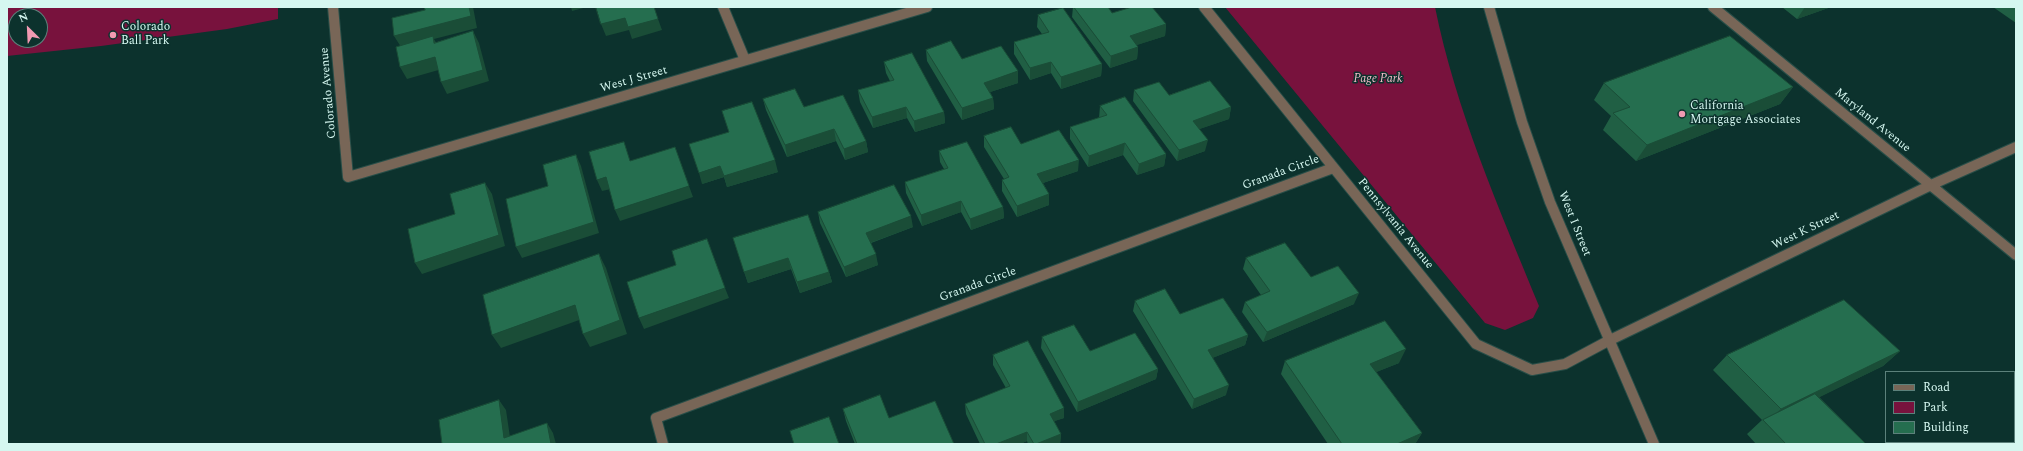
<!DOCTYPE html>
<style>
body{margin:0}
#map{position:relative;width:2023px;height:451px;overflow:hidden;background:#0c322d;font-family:Spectral,serif}
canvas{display:block}
.frame{position:absolute;inset:0;border:8px solid #d5f7f0;pointer-events:none}
.legend{position:absolute;left:1885px;top:371px;width:130px;height:72px;box-sizing:border-box;background:#0c322d;border:1px solid #5c817b;margin:0;padding:5px 7px;list-style:none;font-size:12px;color:#d5f7f0}
.legend li{display:flex;align-items:center;gap:8px;height:20px}
.legend b{width:20px;border:1px solid #5c817b}
.north{position:absolute;left:8px;top:8px;width:40px;height:40px;box-sizing:border-box;background:#0c322d;border:1px solid #5c817b;border-radius:50%;rotate:336deg;font-size:11px;font-weight:700;line-height:16px;text-align:center;color:#d5f7f0}
.north::after{content:'';display:block;margin:auto;width:14px;height:18px;background:#f19ab2;clip-path:polygon(50% 0,100% 100%,50% 72%,0 100%)}
</style>
<div id="map">
<canvas width="2023" height="451"></canvas>
<div class="frame"></div>
<ul class="legend">
<li><b style="height:5px;background:#786657"></b>Road</li>
<li><b style="height:11px;background:#78123d"></b>Park</li>
<li><b style="height:11px;background:#256e4f"></b>Building</li>
</ul>
<div class="north">N</div>
</div>
<script>
const context = document.querySelector('canvas').getContext('2d');
context.lineJoin = 'round';
function paint(path, color) { context.fillStyle = color; context.fill(path, 'evenodd'); }
function trace(path, color, width, dash) { context.strokeStyle = color; context.lineWidth = width; context.lineCap = dash ? 'butt' : 'round'; context.setLineDash(dash || []); context.stroke(path); }
function write(font, color, halo, rows, align = 'center') {
  context.font = font + ' Spectral,serif'; context.lineWidth = 3; context.setLineDash([]); context.textBaseline = 'middle'; context.strokeStyle = halo; context.fillStyle = color; for (const [text, x, y, turn = 0] of rows) {
    context.save(); context.translate(x, y); context.rotate((+turn || 0) * Math.PI / 180); context.textAlign = isNaN(turn) ? turn : align; if (halo) context.strokeText(text, 0, 0); context.fillText(text, 0, 0); context.restore();
  }
}
paint(new Path2D(`
 M7,7H278V19L227,29L101,46L7,56ZM16,16H40V40H16Z
 M1225,7H1435C1456,111 1499,208 1539,306L1533,318L1505,330L1485,323Z`), '#78123d');
const minor = new Path2D(`
 M333,7L348,177L927,7
 M723,7L745,60
 M1204,7L1476,344L1532,370L1565,364L1608,341L1931,185L2016,147
 M1713,7L2016,255
 M663,444L656,418L1333,168`);
const tertiary = new Path2D(`
 M1489,7L1522,122L1550,202L1654,444`);
trace(minor, '#284e48', 12);
trace(tertiary, '#284e48', 12);
trace(minor, '#786657', 10);
trace(tertiary, '#786657', 10);
paint(new Path2D(`
 M1073,7H1108L1112,13L1166,24L1165,36L1136,45L1138,47L1137,59L1110,68L1072,17Z
 M1782,7H1831L1797,19Z
 M1993,7H2016V23Z
 M1038,15L1102,64L1101,76L1061,89L1051,73L1030,80L1014,54V42L1042,34L1037,27Z
 M926,50L962,59L1018,83L990,92L993,98L994,109L962,120L927,61Z
 M884,62L944,112L945,123L915,132L907,118L873,128L860,102L858,90L890,81L886,73Z
 M1604,83L1793,87L1780,104L1636,161L1603,130L1611,116L1594,100Z
 M1134,90L1231,107L1229,119L1199,129L1205,151L1177,161L1133,101Z
 M763,99L866,141L868,152L845,160L836,141L787,157L766,110Z
 M1100,106L1166,154L1164,166L1137,175L1123,155L1088,167L1070,139V127L1099,118Z
 M722,111L778,172L727,187L724,177L702,184L729,132Z
 M984,136L1021,144L1078,171L1043,183L1049,194V205L1017,217L1002,191V180L1004,179L984,147Z
 M939,151L1003,207L1004,218L971,230L961,212L922,226L906,193L905,182L944,169L940,162Z
 M818,212L913,227L871,243L878,265L846,277L820,223Z
 M733,238L829,272L832,282L800,293L791,269L748,283Z
 M1246,258L1311,277L1354,304L1263,342L1242,312L1245,302L1261,295L1243,269Z
 M1135,301L1248,335L1245,345L1212,358L1226,395L1192,409L1133,311Z
 M1042,337L1158,369L1156,379L1077,412L1041,348Z
 M1900,351L1883,366L1819,397L1866,444H1756L1747,434L1762,420L1713,370L1727,355Z
 M993,355L1064,418L1054,421L1061,434L1060,444H1028L1027,441L1020,444H980L966,414L965,404L1006,388L993,365Z
 M1285,361L1399,363L1376,372L1422,433L1415,444H1328L1281,374Z
 M843,409L889,418L954,444H855L846,421Z`), '#205f44');
paint(new Path2D(`
 M469,7H473L477,28L434,39L439,48L401,47L394,36Z
 M571,7H587L572,11Z
 M1805,7H1831L1797,19Z
 M625,18L658,19L662,30L632,39L629,30L606,36L601,24Z
 M1166,24L1165,36L1128,48L1130,36Z
 M473,31L479,43L489,81L447,94L441,82Z
 M1138,47L1137,59L1110,68L1111,56Z
 M435,57L442,69L407,79L400,67Z
 M1051,62V73L1030,80V68Z
 M1102,64L1101,76L1061,89V77Z
 M1018,71V83L984,94V83Z
 M1793,87L1780,104L1636,161L1647,145Z
 M993,98L994,109L962,120V108Z
 M906,107L907,118L873,128L872,117Z
 M1231,107L1229,119L1191,132L1193,121Z
 M944,112L945,123L915,132L914,121Z
 M834,129L836,141L787,157L785,145Z
 M1208,140L1205,151L1177,161L1179,150Z
 M866,141L868,152L845,160L844,149Z
 M1125,143L1123,155L1088,167L1089,156Z
 M1166,154L1164,166L1137,175L1139,164Z
 M576,155L581,166L599,233L522,258L516,247Z
 M775,160L778,172L727,187L724,176Z
 M1079,160L1078,171L1037,185V174Z
 M720,166L724,177L702,184L699,173Z
 M606,177L611,189L602,191L597,180Z
 M485,183L492,194L505,246L422,274L415,263Z
 M689,186L693,197L620,221L615,210Z
 M1049,194V205L1017,217V206Z
 M961,201V212L922,226L921,215Z
 M1003,207L1004,218L971,230L970,219Z
 M911,216L913,227L867,244L866,233Z
 M599,254L606,268L627,334L590,347L583,334Z
 M876,254L878,265L846,277L844,267Z
 M788,258L791,269L748,283L744,272Z
 M829,272L832,282L800,293L797,282Z
 M725,288L729,298L644,329L639,318Z
 M1359,293L1354,304L1263,342L1267,332Z
 M575,305L582,319L501,348L492,335Z
 M1248,335L1245,345L1205,361L1208,350Z
 M1406,349L1399,363L1364,377L1370,364Z
 M1900,351L1883,366L1765,424L1781,409Z
 M1158,369L1156,379L1077,412L1078,402Z
 M1229,385L1226,395L1192,409L1194,399Z
 M499,400L506,410L511,444L504,438Z
 M1064,408V418L1049,423L1050,414Z
 M547,423L553,433L556,444H551Z
 M1027,432V441L1020,444H996Z
 M1422,433L1415,444H1397Z
 M1061,434L1060,444H1036Z`), '#1a4d37');
const building = new Path2D(`
 M424,7H469L471,16L394,36L392,18L425,10Z
 M596,7H654L658,19L628,27L625,18L601,24Z
 M1074,7H1108L1112,13L1132,7H1152L1166,24L1130,36L1138,47L1111,56Z
 M1063,8L1102,64L1061,77L1051,62L1030,68L1014,42L1049,32L1038,15Z
 M473,31L483,70L441,82L435,57L400,67L396,47L433,36L434,43Z
 M1730,36L1793,87L1647,145L1613,113L1630,107L1604,83Z
 M951,41L962,59L1001,46L1018,71L984,83L993,98L962,108L926,50Z
 M912,53L944,112L914,121L906,107L872,117L858,90L894,80L884,62Z
 M1210,81L1231,107L1193,121L1208,140L1179,150L1134,90L1159,82L1169,95Z
 M795,89L804,107L843,95L866,141L844,149L834,129L785,145L763,99Z
 M1125,97L1166,154L1139,164L1125,143L1089,156L1070,127L1107,115L1100,106Z
 M752,102L775,160L724,176L720,166L699,173L689,144L729,132L722,111Z
 M1011,127L1021,144L1059,130L1079,160L1037,174L1049,194L1017,206L1002,180L1009,177L984,136Z
 M624,142L630,161L675,147L689,186L615,210L606,177L597,180L589,152Z
 M967,142L1003,207L970,219L961,201L921,215L905,182L948,168L939,151Z
 M576,155L594,222L516,247L506,199L548,186L543,165Z
 M485,183L499,235L415,263L408,229L455,214L450,194Z
 M894,185L911,216L866,233L876,254L844,267L818,212Z
 M808,215L829,272L797,282L788,258L744,272L733,238Z
 M707,239L725,288L639,318L627,282L676,265L672,251Z
 M1285,243L1311,277L1338,266L1359,293L1267,332L1245,302L1270,291L1246,258Z
 M599,254L620,320L583,334L575,305L492,335L483,295Z
 M1165,289L1180,314L1223,298L1248,335L1208,350L1229,385L1194,399L1135,301Z
 M1844,300L1900,351L1781,409L1727,355Z
 M1385,321L1406,349L1370,364L1422,433L1397,444H1342L1285,361Z
 M1074,325L1090,351L1135,333L1158,369L1078,402L1042,337Z
 M1028,341L1064,408L1050,414L1061,434L1036,444H1034L1027,432L996,444H985L965,404L1010,386L993,355Z
 M1815,394L1866,444H1786L1763,420Z
 M880,395L889,418L935,401L954,444H857L843,409Z
 M499,400L504,438L547,423L551,444H442L439,420Z
 M2014,404L2016,406V444H1925L1929,442H2014Z
 M829,417L839,444H794L790,431Z`);
paint(building, '#256e4f');
trace(building, '#1a4d37', 1);
for (const [x, y, r, color] of [
 [113,35,4,"#f19ab2"],
 [1682,114,4,"#f19ab2"]
]) { const dot = new Path2D(); dot.arc(x, y, r, 0, 2 * Math.PI); context.fillStyle = color; context.fill(dot); trace(dot, '#0c322d', 1.5); }
write('12px', '#d5f7f0', '#0c322d', [
 ["Colorado",121,28],
 ["Ball Park",121,42],
 ["California",1690,107],
 ["Mortgage Associates",1690,121]
], 'left');
write('12px', '#d5f7f0', '#0c322d', [
 ["West J Street",634,80,-16],
 ["Colorado Avenue",329,93,-95],
 ["Maryland Avenue",1872,121,39],
 ["Granada Circle",1281,173,-20],
 ["Pennsylvania Avenue",1395,224,51],
 ["West I Street",1574,224,68],
 ["West K Street",1806,231,-26],
 ["Granada Circle",978,285,-20]
]);
write('italic 12px', '#f6bbca', '#0c322d', [
 ["Page Park",1378,80]
]);
</script>
